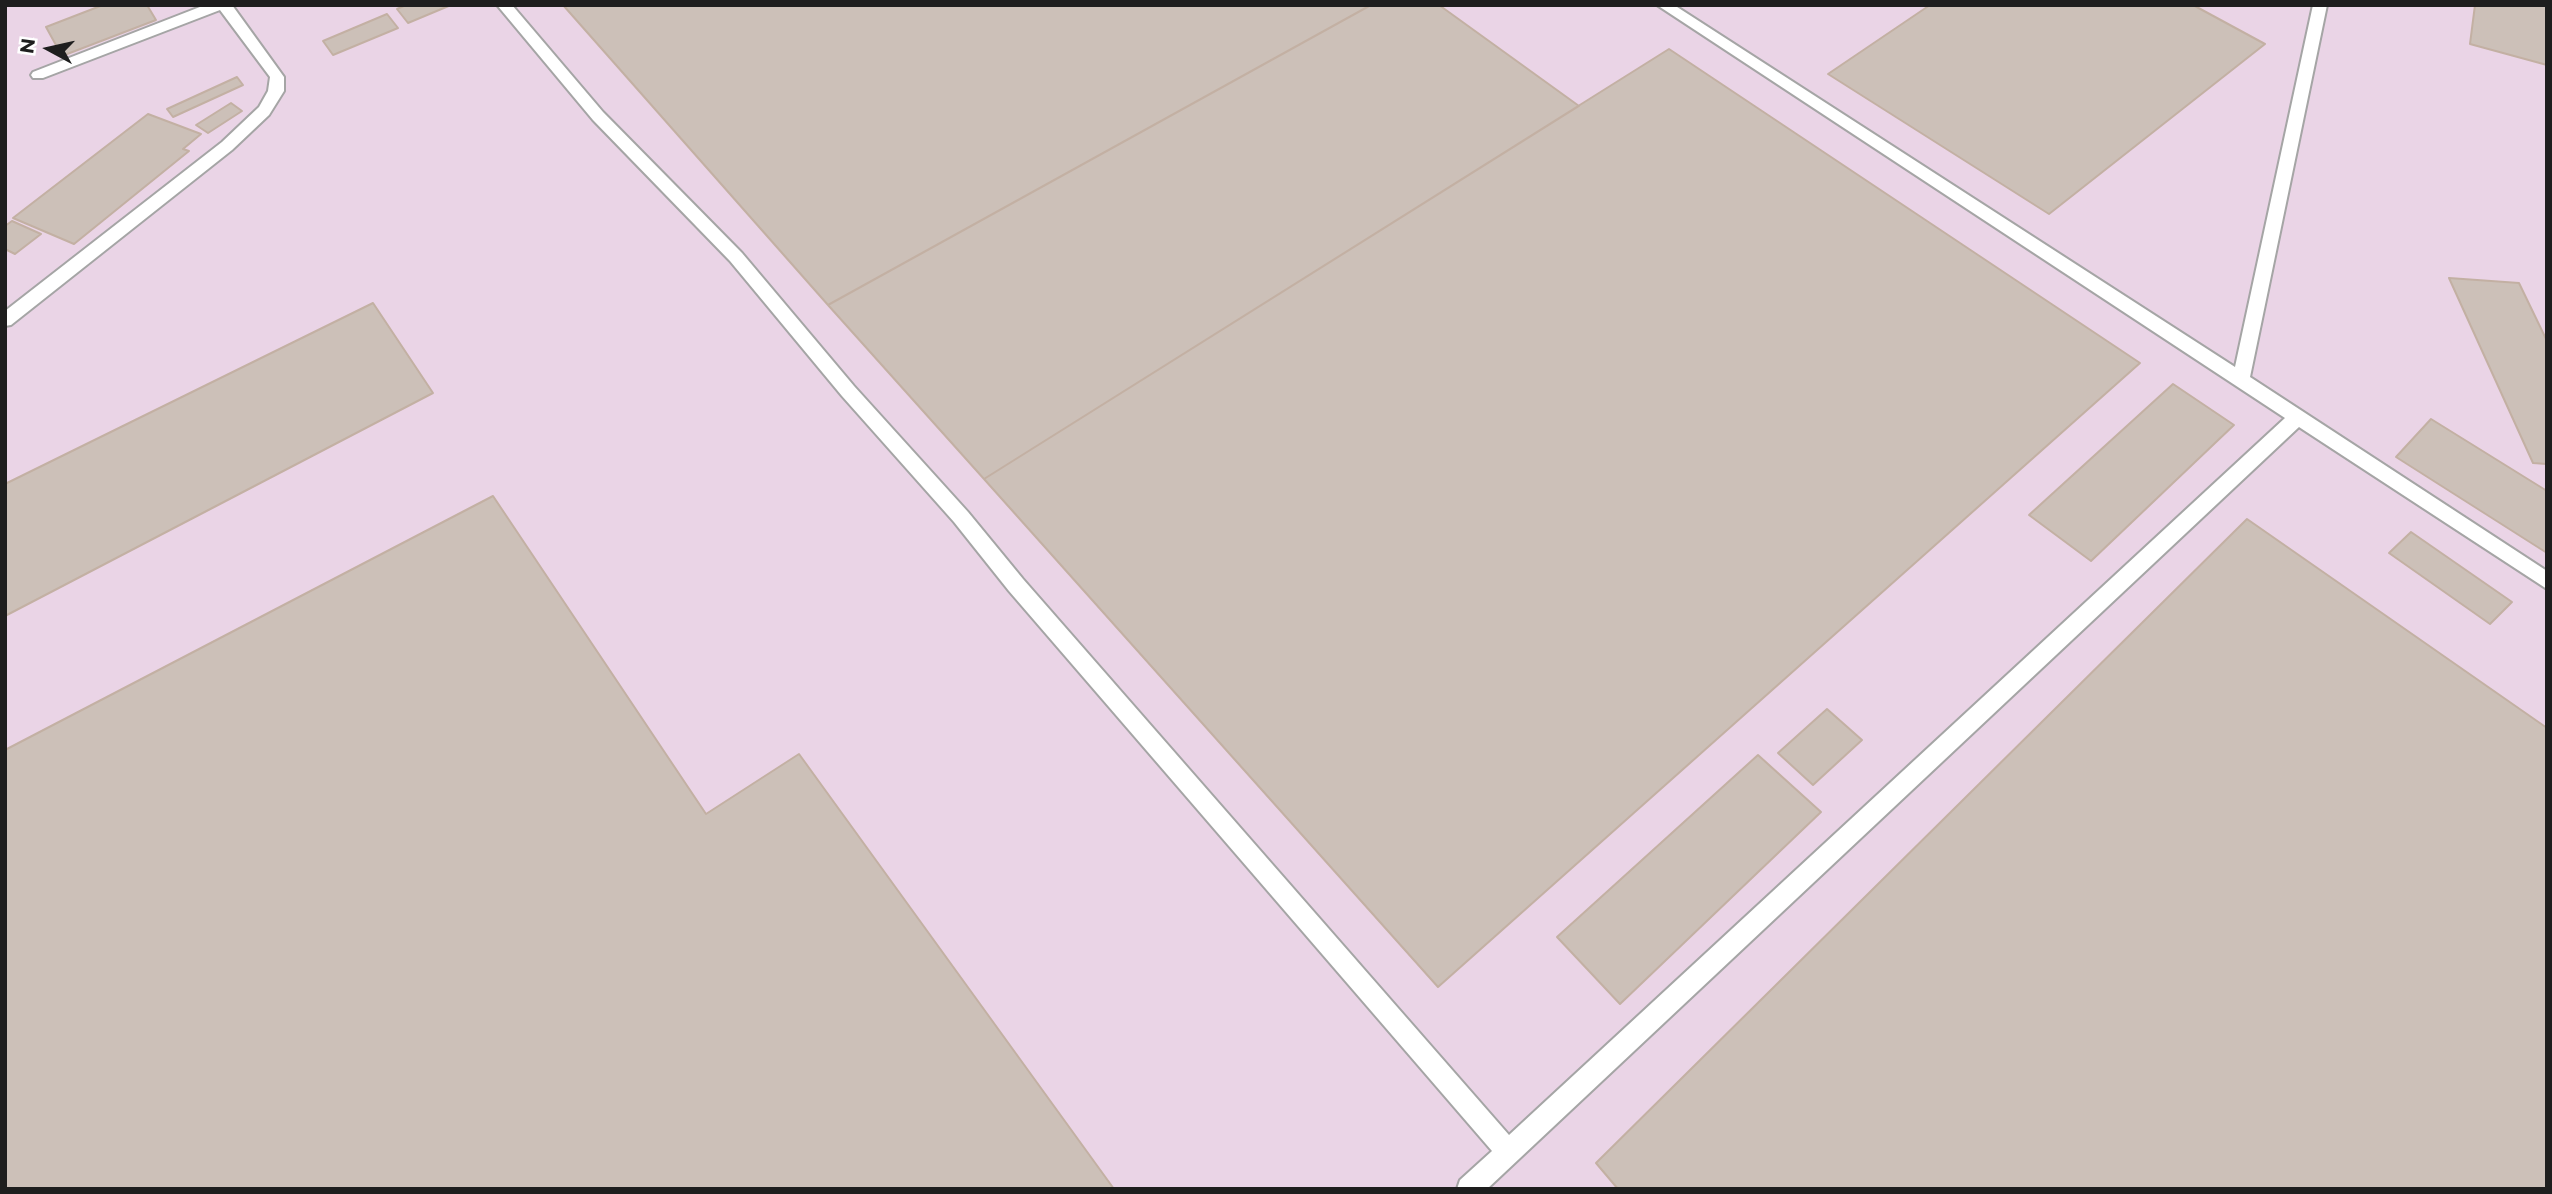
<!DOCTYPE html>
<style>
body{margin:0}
#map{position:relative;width:2552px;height:1194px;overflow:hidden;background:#f0ebe2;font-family:Montserrat,sans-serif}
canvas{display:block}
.frame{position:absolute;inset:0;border:7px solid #1e1e1e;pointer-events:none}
.north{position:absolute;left:14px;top:14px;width:70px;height:70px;-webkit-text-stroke:5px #fff;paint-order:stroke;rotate:278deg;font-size:19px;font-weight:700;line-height:28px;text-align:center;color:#1e1e1e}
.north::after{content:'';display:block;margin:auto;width:24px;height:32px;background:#1e1e1e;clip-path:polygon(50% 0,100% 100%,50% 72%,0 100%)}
</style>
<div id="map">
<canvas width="2552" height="1194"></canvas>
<div class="frame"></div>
<div class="north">N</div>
</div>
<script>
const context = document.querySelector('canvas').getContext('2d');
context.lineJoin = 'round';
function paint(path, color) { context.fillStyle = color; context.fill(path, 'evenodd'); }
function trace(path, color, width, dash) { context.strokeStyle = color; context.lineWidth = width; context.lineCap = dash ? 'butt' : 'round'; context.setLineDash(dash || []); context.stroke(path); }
paint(new Path2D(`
 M5,5H2547V1189H5Z`), '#ead4e6');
const building = new Path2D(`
 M103,5H147L156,20L62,56L46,27Z
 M406,5H451L408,23L397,9Z
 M563,5H1371L828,305Z
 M1371,5H1439L1579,106L984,479L828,305Z
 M1930,5H2193L2265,44L2049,214L1828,74Z
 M2475,5H2547V65L2470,44Z
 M387,14L398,28L333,55L323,41Z
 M1669,49L2140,363L1438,987L984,479Z
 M237,77L243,85L173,117L167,109Z
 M231,103L242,111L208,133L196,125Z
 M148,114L201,134L183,149L189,151L74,244L13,218Z
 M12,221L41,234L15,254L5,249V226Z
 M2449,278L2519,283L2547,341V464L2533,463Z
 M373,303L433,393L5,616V484Z
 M2173,384L2234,425L2091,561L2029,515Z
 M2431,419L2547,491V553L2396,457Z
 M493,496L706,814L799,754L1114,1189H5V750Z
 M2247,519L2547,728V1189H1618L1596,1163Z
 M2411,532L2512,602L2490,624L2389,553Z
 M1827,709L1862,740L1813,785L1778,753Z
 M1758,755L1821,812L1620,1004L1557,937Z`);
paint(building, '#ccc0b8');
trace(building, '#c3b0a3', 2);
const lane = new Path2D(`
 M205,5H232L284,77V91L269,115L232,150L11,325L5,326V311L222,142L259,107L268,91L270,77L220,10L43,78H33L31,75L33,72Z
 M497,5H512L603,112L742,253L854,386L968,512L1023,579L1509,1135L2285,418L1657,5H1674L2235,367L2313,5H2327L2250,377L2547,571V589L2299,427L1487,1189H1457L1460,1180L1492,1151L1009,591L954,522L842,396L730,261L593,120Z`);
trace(lane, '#a5a5a5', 4);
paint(lane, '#fff');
</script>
